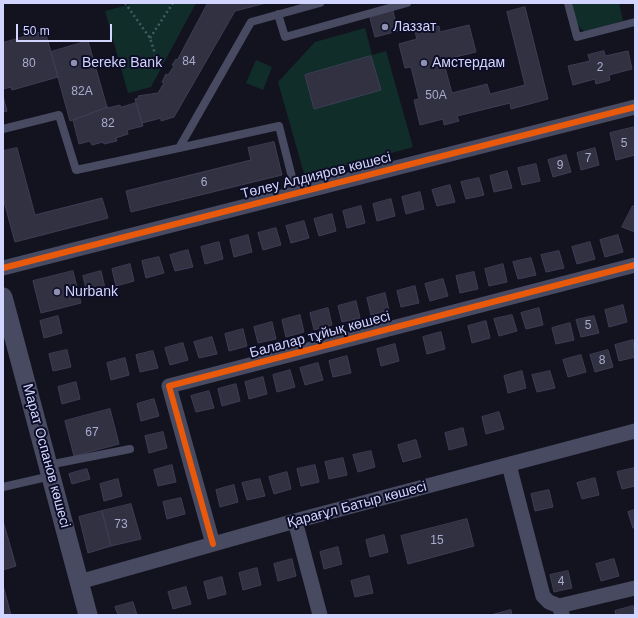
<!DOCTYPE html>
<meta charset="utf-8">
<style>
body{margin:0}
#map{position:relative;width:638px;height:618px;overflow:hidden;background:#131320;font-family:Helvetica,sans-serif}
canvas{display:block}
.frame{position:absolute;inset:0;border:4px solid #d2d5ff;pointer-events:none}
.scale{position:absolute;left:16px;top:24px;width:96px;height:18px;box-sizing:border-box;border:2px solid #d2d5ff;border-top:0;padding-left:5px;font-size:12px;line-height:14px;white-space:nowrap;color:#d2d5ff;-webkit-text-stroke:3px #0d0d26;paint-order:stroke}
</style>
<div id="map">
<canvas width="638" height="618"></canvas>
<div class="frame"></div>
<div class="scale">50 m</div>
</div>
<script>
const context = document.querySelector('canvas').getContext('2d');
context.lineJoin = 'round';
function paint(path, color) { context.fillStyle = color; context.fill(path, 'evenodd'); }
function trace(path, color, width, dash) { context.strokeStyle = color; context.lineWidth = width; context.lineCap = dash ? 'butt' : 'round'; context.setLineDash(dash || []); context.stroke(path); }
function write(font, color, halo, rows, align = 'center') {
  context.font = font + ' Helvetica,sans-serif'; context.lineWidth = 4; context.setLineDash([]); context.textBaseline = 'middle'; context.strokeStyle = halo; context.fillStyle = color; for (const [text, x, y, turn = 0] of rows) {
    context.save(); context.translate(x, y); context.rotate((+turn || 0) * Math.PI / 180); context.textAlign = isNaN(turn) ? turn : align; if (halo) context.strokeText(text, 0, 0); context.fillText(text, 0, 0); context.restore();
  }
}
paint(new Path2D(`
 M135,3H196L151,87L128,93L105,11Z
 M572,3H619L623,21L585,31C575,28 574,12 572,3Z
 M365,28L372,55L386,51L413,147L305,177L278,82L315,42Z
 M256,60L272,67L263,90L246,83Z`), '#102d29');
const building = new Path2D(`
 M208,3H266L235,11L174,117L161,121V118L142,123L135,99L139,98L138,96L158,93L164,83L162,82L166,74L168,75L174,66L172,65L176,59L177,60Z
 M525,7L548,99L511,109L510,103L457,116L459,121L444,125L443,119L420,125L414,100L419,99L411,67L405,68L399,44L417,39L415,32L439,26L440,32L469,25L476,52L443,60L452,93L487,84L490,94L525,85L507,12Z
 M393,11L398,31L375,37L370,18Z
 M45,31L58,77L12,90L11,87L3,89V43Z
 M88,41L107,107L70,121L51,52Z
 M604,51L605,56L628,51L632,69L609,75L610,80L596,84L595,79L573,85L568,66L590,61L588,55Z
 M371,56L381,90L314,109L305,75Z
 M3,96L7,111L3,112Z
 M136,103L143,126L127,130L128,134L116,138L117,141L104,144L103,142L92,145L90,141L79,144L73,120L108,107V108L120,105L121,107Z
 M635,127V155L616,160L610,133Z
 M274,142L282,175L131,212L126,191L251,160L248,148Z
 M17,148L35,215L102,198L108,218L15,242L3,198V151Z
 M595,148L599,165L581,170L577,153Z
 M566,155L571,172L553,177L548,160Z
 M536,164L540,181L522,185L518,168Z
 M507,171L512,188L494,192L490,176Z
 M479,178L484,195L466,199L461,182Z
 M450,185L455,202L437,206L432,190Z
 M420,192L424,209L406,214L402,197Z
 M391,199L395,216L377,221L373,204Z
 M361,206L365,223L347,228L343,211Z
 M633,206L635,207V232L622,227Z
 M332,214L336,231L319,236L314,219Z
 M304,221L309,238L291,243L286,226Z
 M276,228L281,245L263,250L258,233Z
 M248,235L252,252L234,257L230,240Z
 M618,235L623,252L605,257L600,240Z
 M219,242L223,259L205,264L201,247Z
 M590,242L595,259L577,264L572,247Z
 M188,250L193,267L175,271L170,255Z
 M559,251L564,268L546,272L541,255Z
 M159,257L164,273L146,278L142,261Z
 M531,258L536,275L518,279L513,262Z
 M130,264L134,281L116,286L112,269Z
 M503,264L507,282L489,286L485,269Z
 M73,271L81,303L41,313L33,281Z
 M101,271L105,288L87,293L83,276Z
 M474,272L478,289L460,293L456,276Z
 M443,279L448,296L430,301L425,284Z
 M415,286L419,303L401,307L397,291Z
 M385,293L389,310L371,315L367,298Z
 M356,301L360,318L342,322L338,306Z
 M623,305L627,322L609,327L605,310Z
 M328,308L332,325L314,330L310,313Z
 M539,308L543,325L526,329L521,313Z
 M300,315L304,332L286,337L282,320Z
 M512,315L517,331L499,336L494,319Z
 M58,316L62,333L44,338L40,321Z
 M594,316L599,333L581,337L576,320Z
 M486,321L490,338L472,343L468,326Z
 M272,322L276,339L258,343L254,327Z
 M570,323L574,340L556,344L552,328Z
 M243,329L247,346L229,351L225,334Z
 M441,332L445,349L427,354L423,337Z
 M212,337L217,354L199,358L194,342Z
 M633,340L635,357L619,361L615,345Z
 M183,343L188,360L170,365L165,348Z
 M395,344L399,361L381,366L377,349Z
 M67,350L71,367L53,371L49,354Z
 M608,350L613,367L595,372L590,355Z
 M153,351L158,368L140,372L136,355Z
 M581,355L586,372L568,377L563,360Z
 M347,356L351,373L333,377L329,361Z
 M125,358L129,375L111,380L107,363Z
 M318,363L323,380L305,385L300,368Z
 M290,370L295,387L277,392L273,375Z
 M522,371L526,388L508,393L504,376Z
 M550,371L555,388L537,392L532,375Z
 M263,377L267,394L249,399L245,382Z
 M76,382L80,399L62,404L58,387Z
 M236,384L240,401L222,406L218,389Z
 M209,391L214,408L196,412L191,396Z
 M154,399L159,416L141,421L137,404Z
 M110,409L119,444L74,456L65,421Z
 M499,412L504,429L486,434L482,417Z
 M463,428L467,445L449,450L445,433Z
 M163,432L167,448L149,453L145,436Z
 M416,440L421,457L403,462L398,445Z
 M371,451L375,467L358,472L353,455Z
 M343,458L347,475L329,479L325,462Z
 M172,465L176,482L158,486L154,470Z
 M315,465L319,482L301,486L297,469Z
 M635,468V486L622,489L617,472Z
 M87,469L90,479L72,484L69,474Z
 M287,472L291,489L274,494L269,477Z
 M595,478L599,495L582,499L577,483Z
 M118,479L122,496L104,501L100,484Z
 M260,479L265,496L247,500L242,483Z
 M234,485L238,502L220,507L216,490Z
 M549,490L553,507L535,511L531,494Z
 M181,498L185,514L167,519L163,502Z
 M131,504L141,539L111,546L102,511Z
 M635,510V528H633L628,512Z
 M102,511L111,546L88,553L79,517Z
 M467,519L474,546L408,564L401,536Z
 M3,521L16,566L3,570Z
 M384,535L388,552L370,557L366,540Z
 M338,547L342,564L324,569L320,552Z
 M292,559L296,576L278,581L274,564Z
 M614,559L619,576L601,581L596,564Z
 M257,568L261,585L243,590L239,573Z
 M568,571L572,588L554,592L550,575Z
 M369,576L373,593L355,597L351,581Z
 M222,577L226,594L208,599L204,582Z
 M3,585L11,615H3Z
 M186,587L191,604L173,609L168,592Z
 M133,602L137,615H118L115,607Z
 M633,606L635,615H616L615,611Z
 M511,610L512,615H491Z`);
paint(building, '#313142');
trace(building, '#3e3d55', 1);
trace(new Path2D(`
 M125,3L150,38L158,63
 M150,38L173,3`), '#455a65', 2.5, [2, 3]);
trace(new Path2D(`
 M568,3L577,37L635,22
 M278,14L285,37L407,3
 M3,129L59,115L76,170L179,148L251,22L320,3
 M179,148L279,126L296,193
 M48,465L130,449
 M3,487L51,476`), '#474a61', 8);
trace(new Path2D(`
 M3,268L635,107
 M509,465L543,596L549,602L559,606
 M295,521L320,615
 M213,544L169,386L635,265
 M79,582L295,521L635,431
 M562,614L559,606L635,588`), '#474a61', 15);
trace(new Path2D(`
 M3,297L88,615`), '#474a61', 19);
trace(new Path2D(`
 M3,268L635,107
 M213,544L169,386L635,265`), '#e8590c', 6);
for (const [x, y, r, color] of [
 [385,27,4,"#8f91b1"],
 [74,63,4,"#8f91b1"],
 [424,63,4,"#8f91b1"],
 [57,292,4,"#8f91b1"]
]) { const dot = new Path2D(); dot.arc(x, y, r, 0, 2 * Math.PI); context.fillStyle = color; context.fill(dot); trace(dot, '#0d0d26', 1.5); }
write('12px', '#aaacd0', null, [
 ["84",189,62],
 ["80",29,64],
 ["2",600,68],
 ["82А",82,92],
 ["50А",436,96],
 ["82",108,124],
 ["5",624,144],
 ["7",588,159],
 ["9",560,166],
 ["6",204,183],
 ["5",588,326],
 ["8",602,361],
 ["67",92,433],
 ["73",121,525],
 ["15",437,541],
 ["4",561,582]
]);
write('14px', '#d2d5ff', '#0d0d26', [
 ["Лаззат",393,27],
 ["Bereke Bank",82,63],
 ["Амстердам",432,63],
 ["Nurbank",65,292]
], 'left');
write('14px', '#d2d5ff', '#0d0d26', [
 ["Төлеу Алдияров көшесі",316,176,-14],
 ["Балалар тұйық көшесі",320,335,-15],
 ["Марат Оспанов көшесі",46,456,75],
 ["Қарағұл Батыр көшесі",357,505,-15]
]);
</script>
